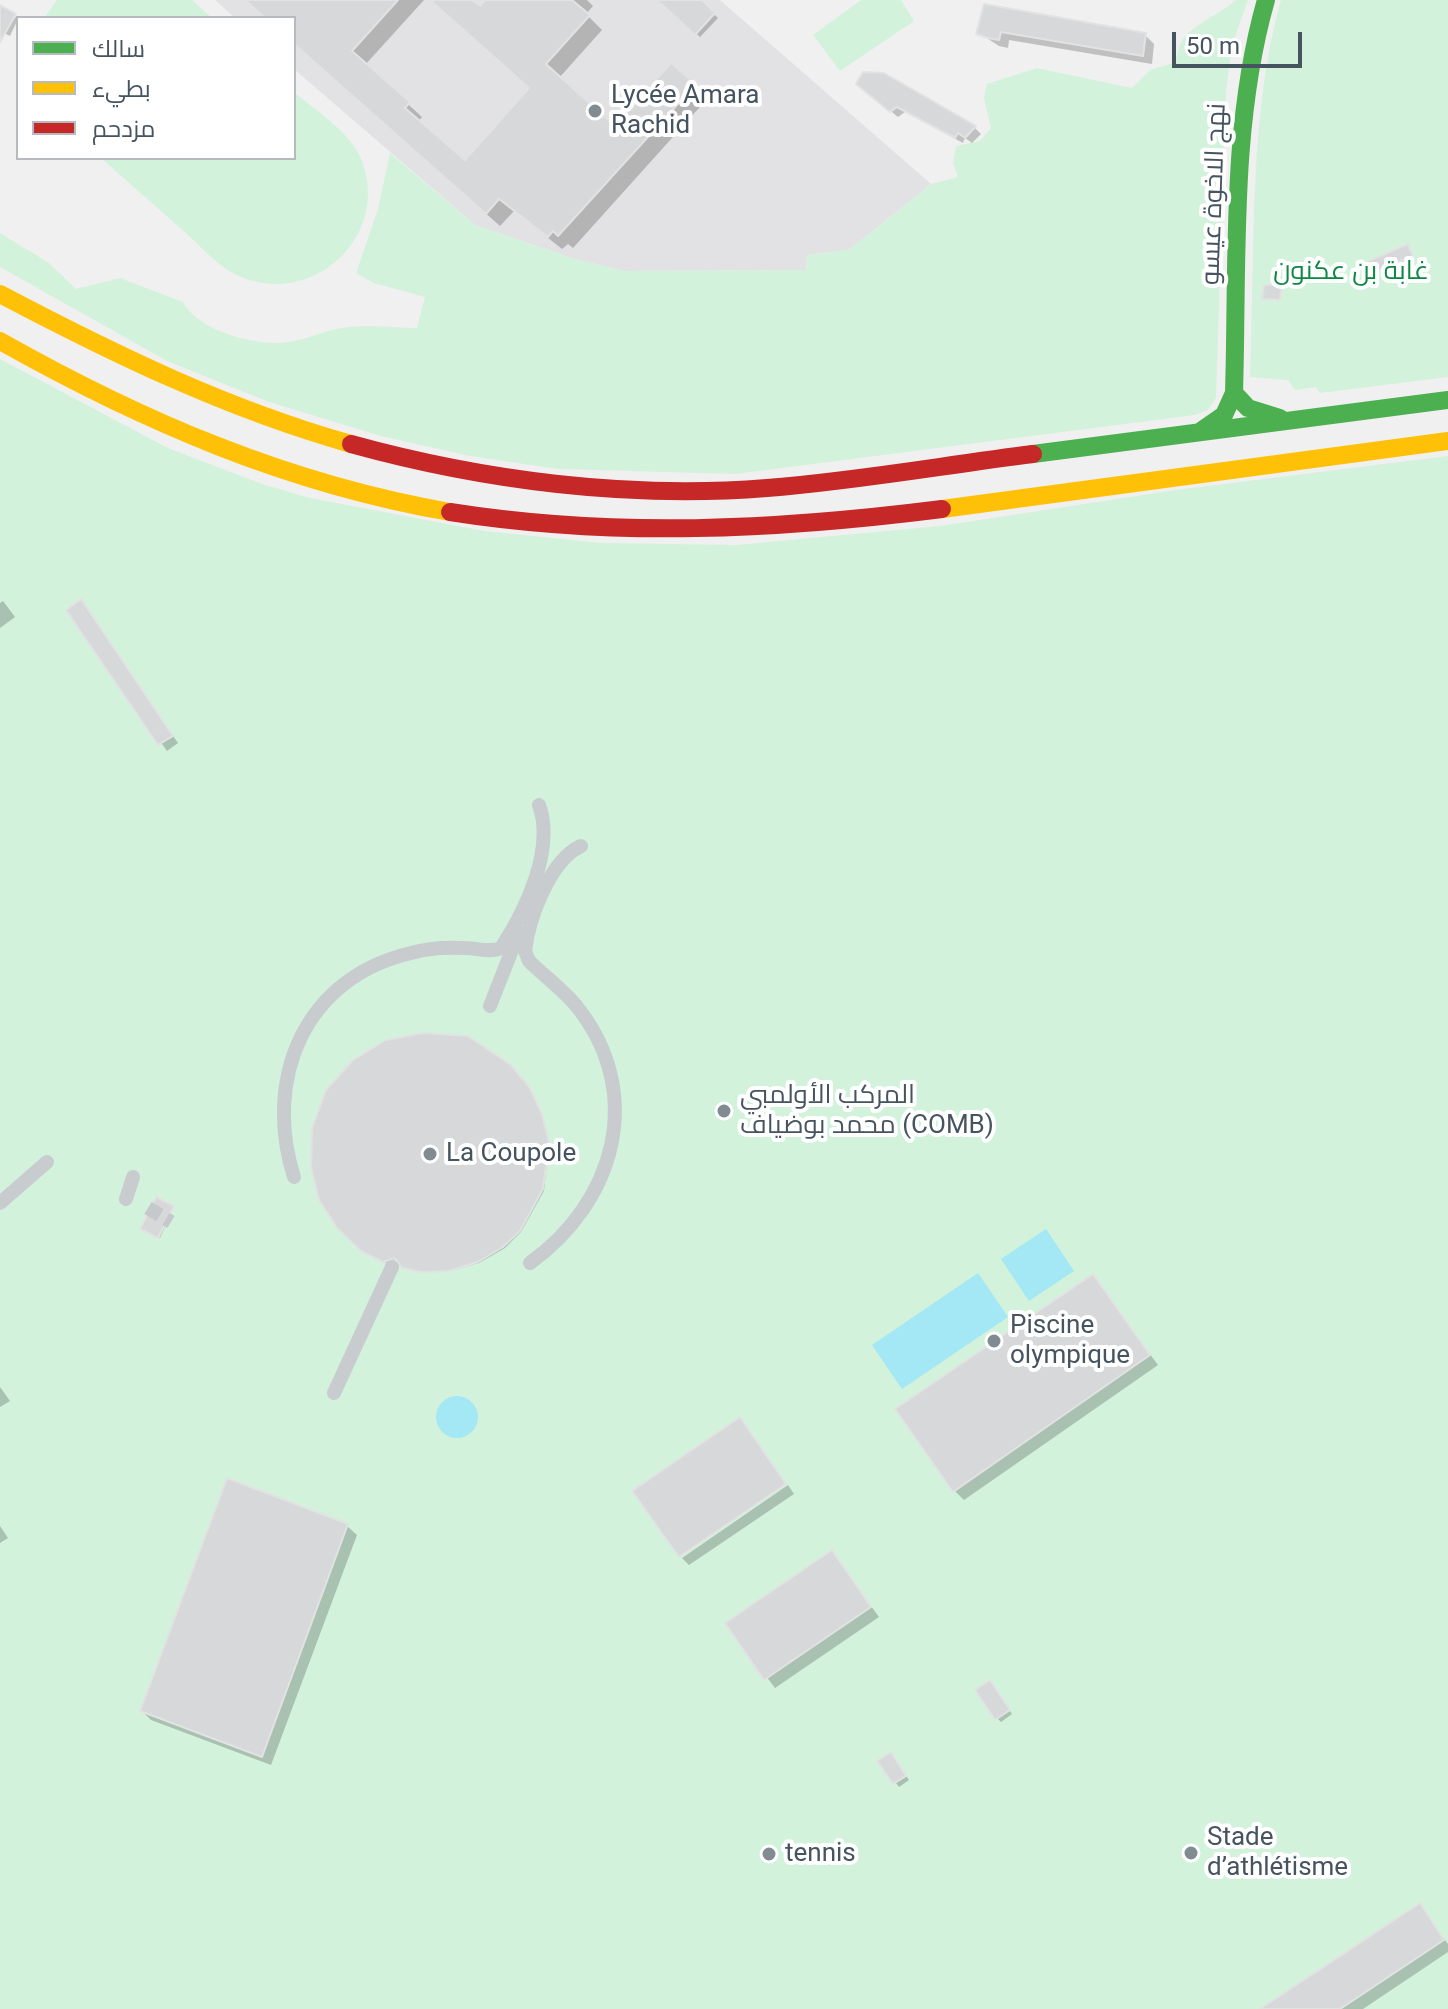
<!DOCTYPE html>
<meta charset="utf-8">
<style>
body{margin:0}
#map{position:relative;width:1448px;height:2009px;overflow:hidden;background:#f1f0f0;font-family:Roboto,Cairo,sans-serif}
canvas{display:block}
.legend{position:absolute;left:16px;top:16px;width:280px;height:144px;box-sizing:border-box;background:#fff;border:2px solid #b5bbbf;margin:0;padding:10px 14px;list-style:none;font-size:24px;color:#45545f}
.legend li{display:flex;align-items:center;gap:16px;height:40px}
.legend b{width:40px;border:2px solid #b5bbbf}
.scale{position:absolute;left:1172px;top:32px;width:130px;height:36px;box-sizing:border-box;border:4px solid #45545f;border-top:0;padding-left:10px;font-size:24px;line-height:28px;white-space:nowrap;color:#45545f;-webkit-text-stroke:6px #fff;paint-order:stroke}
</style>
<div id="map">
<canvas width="1448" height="2009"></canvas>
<ul class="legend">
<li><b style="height:10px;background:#4caf50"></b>سالك</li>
<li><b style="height:10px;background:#ffc107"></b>بطيء</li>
<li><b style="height:10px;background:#c62828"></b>مزدحم</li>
</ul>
<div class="scale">50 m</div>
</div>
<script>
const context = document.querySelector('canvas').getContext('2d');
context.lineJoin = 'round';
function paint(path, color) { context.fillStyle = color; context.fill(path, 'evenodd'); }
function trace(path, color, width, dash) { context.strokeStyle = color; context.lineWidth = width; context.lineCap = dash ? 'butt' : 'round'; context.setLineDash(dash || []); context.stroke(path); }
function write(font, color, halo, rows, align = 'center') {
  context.font = font + ' Roboto,Cairo,sans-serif'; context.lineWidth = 8; context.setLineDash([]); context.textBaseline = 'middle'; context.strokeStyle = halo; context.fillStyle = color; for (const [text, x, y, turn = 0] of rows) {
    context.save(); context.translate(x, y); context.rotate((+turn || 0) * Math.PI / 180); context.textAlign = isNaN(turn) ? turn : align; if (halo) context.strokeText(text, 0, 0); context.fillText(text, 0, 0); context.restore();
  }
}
paint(new Path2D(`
 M215,0H720L931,184L849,250L807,255L806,270L624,271L575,259L475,225L294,69V18H235Z`), '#e2e1e3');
paint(new Path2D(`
 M57,0H192L212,18H44Z
 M861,0H901L914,21L840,71L813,35Z
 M1236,0H1248L1232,45L1226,92L1216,398L1208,410L1195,415L735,474L558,469L470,456L381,436L269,402L167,361L0,267V233L49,263L76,289L120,278L183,302C198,331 257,347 288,342C309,339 328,329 349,327C371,324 395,328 417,328L425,297L374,283L356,273L378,209L390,153L475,225L575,259L624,271L806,270L807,255L849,250L931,184L958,177L953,163L956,146L980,141L991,128L984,98L987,84L1037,68L1132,88L1150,70L1173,63C1180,55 1177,47 1183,39C1194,24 1220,14 1236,0Z
 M1281,0H1448V377L1320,393L1316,387L1295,390L1288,380L1250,377C1255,258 1248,114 1281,0Z
 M294,92C316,111 352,133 362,161C390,236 314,307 241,277C221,269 204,250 188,235C159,209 130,184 101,158H294Z
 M0,359L168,448L262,484L310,498L484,531L601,543L736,545L940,526L1176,490L1448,456V2009H0Z`), '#d2f2dc');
paint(new Path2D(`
 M1046,1229L1074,1271L1029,1301L1001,1259Z
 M978,1273L1008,1317L902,1389L872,1345Z
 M436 1417a21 21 0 1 1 42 0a21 21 0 1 1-42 0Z`), '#a3e8f4');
paint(new Path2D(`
 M246,0H424L365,65L422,117L418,122L465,163L531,89L431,0H469L480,9L488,0H587L593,6L586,14L602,30L559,78L615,129L695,85L708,98L573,248L568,244L562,249L514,211L500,226L294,43V18H266Z
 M669,0H699L718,18L700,37L665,4Z
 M0,7L18,19L10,36L0,31Z
 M985,7L1145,35L1154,44L1152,64L1009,40L1008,48L999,46L979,33Z
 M884,75L975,128L981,134L972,143L965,138L963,143L905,112L898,117L865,90Z
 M1409,248L1413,258L1375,272L1371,262Z
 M3,601L15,617L0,628V603Z
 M81,602L178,743L167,751L69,610Z
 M531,1091L543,1117L549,1145L544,1191L521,1232L505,1248L479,1263L451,1271L405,1269L398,1258L386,1263L365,1252Z
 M173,1208L160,1238L144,1230Z
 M1092,1276L1158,1365L964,1500L955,1491Z
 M0,1387L10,1401L0,1407Z
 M740,1420L785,1482L679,1555Z
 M228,1481L347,1526L357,1535L271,1765L151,1720L142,1711Z
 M788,1485L794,1494L689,1565L682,1558Z
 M0,1526L8,1538L0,1543Z
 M832,1553L879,1617L775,1688L727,1624Z
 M993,1686L1012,1714L1001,1722L997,1718Z
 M894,1759L909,1780L899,1787L880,1762Z
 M1419,1905L1448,1944V1952L1363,2009H1263Z`), '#0003');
const building = new Path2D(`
 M245,0H398L352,51L410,102L405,108L465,160L529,88L430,0H472L480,6L485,0H572L590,15L546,64L615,126L671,63L696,84L558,236L553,231L548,237L499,199L486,214L294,44V18H265Z
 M657,0H702L715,13L695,35Z
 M984,4L1146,33L1143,56L1001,32L999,40L988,38L976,34Z
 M0,5L16,14L0,42Z
 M863,72L884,73L976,126L965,138L958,133L955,138L897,107L890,112L856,84Z
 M1408,244L1413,256L1373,273L1369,261Z
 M1264,285H1282L1280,300L1262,299Z
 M81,599L173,736L158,745L66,610Z
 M423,1033L468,1036L511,1065L530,1088L542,1114L549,1142L543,1189L520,1231L503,1247L478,1262L449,1271L420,1272L402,1268L395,1258L383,1262L361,1251L337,1228L319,1200L311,1168L312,1128L326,1090L353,1060L386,1040Z
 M156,1197L174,1206L158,1238L140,1229Z
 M1093,1274L1150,1355L953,1492L895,1409Z
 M740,1417L786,1484L679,1557L632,1491Z
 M227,1478L348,1524L262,1757L140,1711Z
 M832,1550L871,1607L764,1680L725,1623Z
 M990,1680L1010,1710L995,1720L975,1690Z
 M891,1752L906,1776L893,1784L877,1761Z
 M1420,1903L1444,1940L1340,2009H1260Z`);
paint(building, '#d7d8d9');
trace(building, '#e2e2e3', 2);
trace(new Path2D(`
 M148,1208L171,1222`), '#c6c9cc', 14, [14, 7]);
trace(new Path2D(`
 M490,1006L519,932
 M294,1177C263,1079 304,978 411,953C428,948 447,947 465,948C477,948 490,953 501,948C526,910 555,849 539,805
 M126,1199L133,1177
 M0,1203L47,1162
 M530,1263C614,1203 646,1095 578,1008C564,990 545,977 529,961L525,951C529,918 550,860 581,846
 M334,1393L392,1267`), '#c9cccf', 14);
trace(new Path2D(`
 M1234,393L1248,408L1280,418
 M1201,431L1224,415L1234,393C1238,262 1230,126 1266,0
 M1033,454L1448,400`), '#4caf50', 18);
trace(new Path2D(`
 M0,294C114,354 227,409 351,444
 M0,341C142,421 288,484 450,512
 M942,509L1448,441`), '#ffc107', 18);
trace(new Path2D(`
 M351,444C485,481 629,499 767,488C856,481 945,465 1033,454
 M450,512C615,538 776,530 942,509`), '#c62828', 18);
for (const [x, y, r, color] of [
 [595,111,8,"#818b92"],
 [724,1111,8,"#818b92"],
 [430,1154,8,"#818b92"],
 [994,1341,8,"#818b92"],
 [1191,1853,8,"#818b92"],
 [769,1854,8,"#818b92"]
]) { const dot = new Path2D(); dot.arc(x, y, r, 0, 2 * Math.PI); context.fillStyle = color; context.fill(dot); trace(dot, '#fff', 3); }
write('26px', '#45545f', '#fff', [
 ["Lycée Amara",611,96],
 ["Rachid",611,126],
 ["المركب الأولمبي",740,1096],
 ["محمد بوضياف (COMB)",740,1126],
 ["La Coupole",446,1154],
 ["Piscine",1010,1326],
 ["olympique",1010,1356],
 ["Stade",1207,1838],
 ["d’athlétisme",1207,1868],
 ["tennis",785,1854]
], 'left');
write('26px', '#45545f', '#fff', [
 ["نهج الاخوة عيسو",1215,194,-88]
]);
write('26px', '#0d8843', '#fff', [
 ["غابة بن عكنون",1351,272]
]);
</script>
